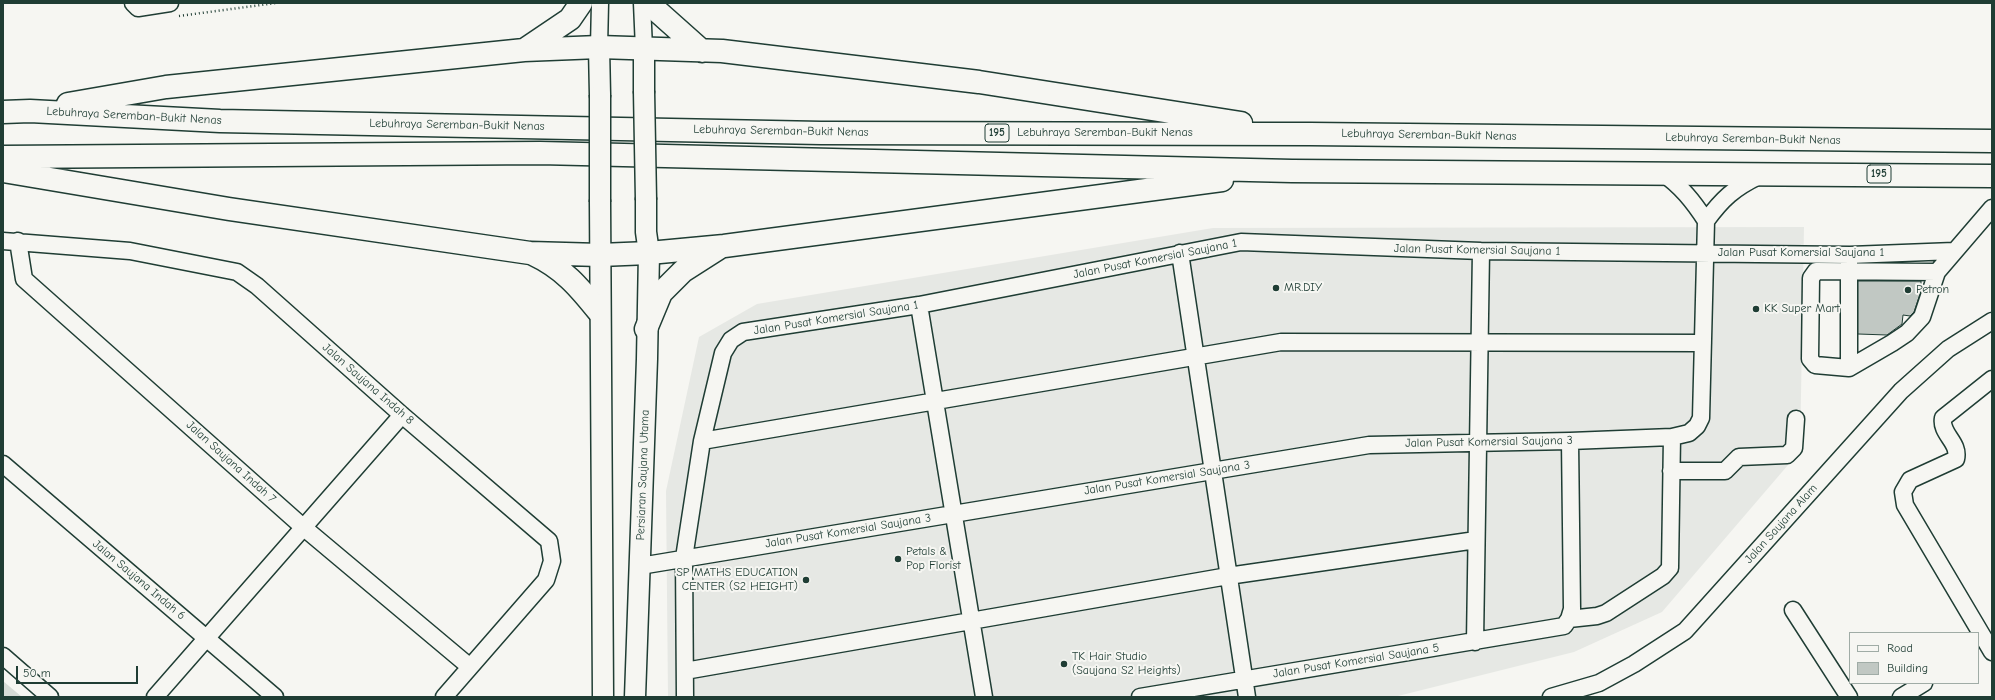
<!DOCTYPE html>
<style>
body{margin:0}
#map{position:relative;width:1995px;height:700px;overflow:hidden;background:#f6f6f2;font-family:"Comic Neue",sans-serif}
canvas{display:block}
.frame{position:absolute;inset:0;border:4px solid #1f3d34;pointer-events:none}
.legend{position:absolute;left:1849px;top:632px;width:130px;height:52px;box-sizing:border-box;background:#f6f6f2;border:1px solid #a0aca6;margin:0;padding:5px 7px;list-style:none;font-size:12px;color:#1f3d34}
.legend li{display:flex;align-items:center;gap:8px;height:20px}
.legend b{width:20px;border:1px solid #a0aca6}
.scale{position:absolute;left:16px;top:666px;width:122px;height:18px;box-sizing:border-box;border:2px solid #1f3d34;border-top:0;padding-left:5px;font-size:12px;line-height:14px;white-space:nowrap;color:#1f3d34;-webkit-text-stroke:3px #f6f6f2;paint-order:stroke}
</style>
<div id="map">
<canvas width="1995" height="700"></canvas>
<div class="frame"></div>
<ul class="legend">
<li><b style="height:5px;background:#f6f6f2"></b>Road</li>
<li><b style="height:11px;background:#c1c8c3"></b>Building</li>
</ul>
<div class="scale">50 m</div>
</div>
<script>
const context = document.querySelector('canvas').getContext('2d');
context.lineJoin = 'round';
function paint(path, color) { context.fillStyle = color; context.fill(path, 'evenodd'); }
function trace(path, color, width, dash) { context.strokeStyle = color; context.lineWidth = width; context.lineCap = dash ? 'butt' : 'round'; context.setLineDash(dash || []); context.stroke(path); }
function write(font, color, halo, rows, align = 'center') {
  context.font = font + ' "Comic Neue",sans-serif'; context.lineWidth = 4; context.setLineDash([]); context.textBaseline = 'middle'; context.strokeStyle = halo; context.fillStyle = color; for (const [text, x, y, turn = 0] of rows) {
    context.save(); context.translate(x, y); context.rotate((+turn || 0) * Math.PI / 180); context.textAlign = isNaN(turn) ? turn : align; if (halo) context.strokeText(text, 0, 0); context.fillText(text, 0, 0); context.restore();
  }
}
paint(new Path2D(`
 M1804,227L1800,451L1662,612L1574,652L1394,697H668L666,491L699,337L757,304L1213,228Z`), '#e6e8e4');
paint(new Path2D(`
 M3,681L22,697H3Z`), '#d6dbd6');
const building = new Path2D(`
 M1858,281H1921V291L1914,312L1910,316L1903,315L1902,324L1887,335L1858,334Z`);
paint(building, '#c1c8c3');
trace(building, '#1f3d34', 1);
const minor = new Path2D(`
 M133,3L138,8L170,3
 M642,3L644,49
 M599,47L600,3
 M1706,221C1722,199 1734,188 1759,176
 M3,241L130,251L237,272L257,286L402,415L549,541L552,561L546,580L444,697
 M18,241L24,279L303,527L470,667
 M1180,253L1247,697
 M1937,272L1816,271L1811,278L1810,359L1815,365L1849,368L1892,343L1907,333L1922,317L1937,272L1992,208
 M919,305L984,697
 M1849,368V260
 M1992,379L1943,418C1940,434 1960,442 1956,459L1910,480L1903,492L1905,505L1992,652
 M702,441L1281,342L1703,343
 M3,464L275,697
 M1671,471H1725L1739,457L1787,455L1794,448L1796,419
 M640,566L1369,445L1570,441L1672,437L1689,433L1697,426L1701,418L1706,221C1693,201 1681,186 1661,172
 M1793,610L1849,697
 M1569,619L1597,616L1606,613L1663,576L1670,568L1672,437
 M1475,642L1481,251
 M3,656L50,697
 M685,671L1228,576L1476,540
 M155,697L402,415
 M685,697L684,558L702,441L723,353L731,340L743,332L919,305L1241,242L1481,251L1850,255L1954,251
 M1140,697L1564,626L1569,619L1572,609L1570,441
 M1551,697L1599,683L1634,664L1685,631L1901,391L1948,349L1992,321
 M1901,697L1924,683`);
const major = new Path2D(`
 M599,47L600,95
 M644,49V91
 M600,202L603,697
 M635,697L647,359L649,253L646,232V200`);
const highway = new Path2D(`
 M651,3L656,10L702,51
 M524,50L570,19L581,3
 M68,104L166,87L524,50L599,47L722,51L979,82L1241,123
 M3,112L30,111L220,121L821,133L1310,134L1992,141
 M3,157L540,153L1292,171L1992,176
 M3,171L229,209L530,253L600,255L649,253L724,246L1222,180
 M533,254C563,268 579,287 599,312
 M646,329L661,293L683,271L719,248`);
trace(minor, '#1f3d34', 19);
trace(major, '#1f3d34', 23);
trace(highway, '#1f3d34', 25);
trace(new Path2D(`
 M179,16L276,3`), '#1f3d34', 2.5, [1, 3]);
trace(minor, '#f6f6f2', 16);
trace(major, '#f6f6f2', 20);
trace(highway, '#f6f6f2', 22);
const majorBridge = new Path2D(`
 M644,91L646,200
 M600,95V202`);
trace(majorBridge, '#1f3d34', 23, []);
trace(majorBridge, '#f6f6f2', 20);
for (const [x, y, r, color] of [
 [1276,288,4,"#1f3d34"],
 [1908,290,4,"#1f3d34"],
 [1756,309,4,"#1f3d34"],
 [898,559,4,"#1f3d34"],
 [806,580,4,"#1f3d34"],
 [1064,664,4,"#1f3d34"]
]) { const dot = new Path2D(); dot.arc(x, y, r, 0, 2 * Math.PI); context.fillStyle = color; context.fill(dot); trace(dot, '#f6f6f2', 1.5); }
for (const [x, y, w] of [
 [997,133,24],
 [1879,174,24]
]) { const box = new Path2D(); box.roundRect(x - w / 2, y - 9, w, 18, 3); context.fillStyle = '#f6f6f2'; context.fill(box); trace(box, '#1f3d34', 1); }
write('bold 11px', '#1f3d34', null, [
 ["195",997,133],
 ["195",1879,174]
]);
write('12px', '#1f3d34', '#f6f6f2', [
 ["Lebuhraya Seremban-Bukit Nenas",134,116,3],
 ["Lebuhraya Seremban-Bukit Nenas",457,125,1],
 ["Lebuhraya Seremban-Bukit Nenas",781,131,1],
 ["Lebuhraya Seremban-Bukit Nenas",1105,133],
 ["Lebuhraya Seremban-Bukit Nenas",1429,135,1],
 ["Lebuhraya Seremban-Bukit Nenas",1753,139,1],
 ["Jalan Pusat Komersial Saujana 1",1477,250,1],
 ["Jalan Pusat Komersial Saujana 1",1801,253],
 ["Jalan Pusat Komersial Saujana 1",1155,259,-11],
 ["Jalan Pusat Komersial Saujana 1",836,318,-9],
 ["Jalan Saujana Indah 8",368,384,41],
 ["Jalan Pusat Komersial Saujana 3",1489,442,-1],
 ["Jalan Saujana Indah 7",231,462,42],
 ["Persiaran Saujana Utama",643,475,-88],
 ["Jalan Pusat Komersial Saujana 3",1167,478,-9],
 ["Jalan Saujana Alam",1781,524,-48],
 ["Jalan Pusat Komersial Saujana 3",848,531,-9],
 ["Jalan Saujana Indah 6",139,580,40],
 ["Jalan Pusat Komersial Saujana 5",1356,661,-9]
]);
write('12px', '#1f3d34', '#f6f6f2', [
 ["MR.DIY",1284,288],
 ["Petron",1916,290],
 ["KK Super Mart",1764,309],
 ["Petals &",906,552],
 ["Pop Florist",906,566],
 ["SP MATHS EDUCATION",798,573,"right"],
 ["CENTER (S2 HEIGHT)",798,587,"right"],
 ["TK Hair Studio",1072,657],
 ["(Saujana S2 Heights)",1072,671]
], 'left');
</script>
